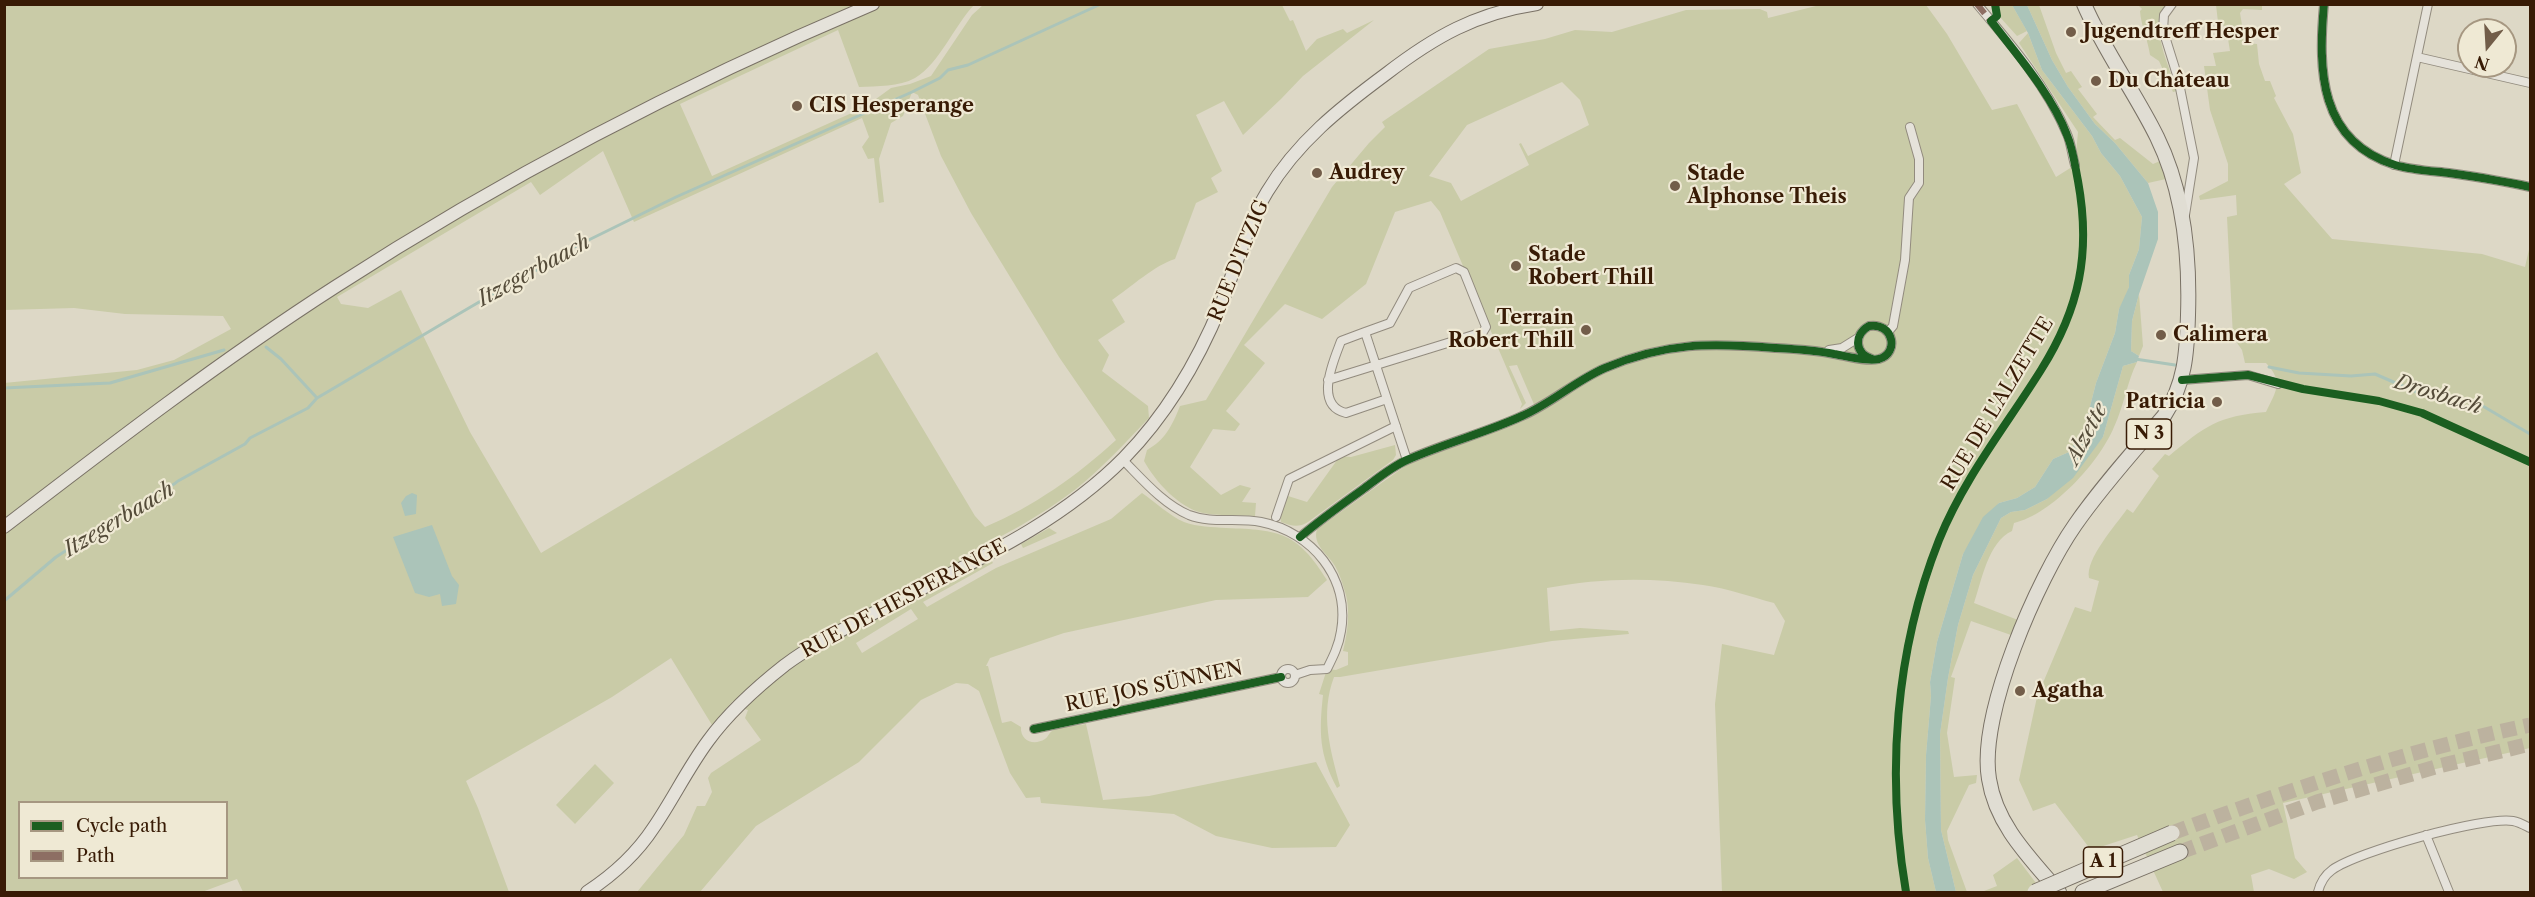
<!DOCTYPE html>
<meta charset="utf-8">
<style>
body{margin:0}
#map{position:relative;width:2535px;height:897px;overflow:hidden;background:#ddd8c6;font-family:"Libre Caslon Text",serif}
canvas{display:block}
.frame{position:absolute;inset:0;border:6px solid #381b05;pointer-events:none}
.legend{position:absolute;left:18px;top:801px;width:210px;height:78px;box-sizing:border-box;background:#efe9d4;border:2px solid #a69781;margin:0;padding:8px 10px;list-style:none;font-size:18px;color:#381b05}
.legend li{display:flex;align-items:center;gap:12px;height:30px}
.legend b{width:30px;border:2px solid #a69781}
.north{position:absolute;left:2457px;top:18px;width:60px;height:60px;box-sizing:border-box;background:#efe9d4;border:2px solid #a69781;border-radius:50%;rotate:198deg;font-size:16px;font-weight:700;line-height:24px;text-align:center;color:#381b05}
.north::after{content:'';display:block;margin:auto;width:21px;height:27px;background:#725d49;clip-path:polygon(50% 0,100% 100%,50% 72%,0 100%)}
</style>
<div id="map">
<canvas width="2535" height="897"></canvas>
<div class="frame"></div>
<ul class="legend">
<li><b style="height:8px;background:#1b5e20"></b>Cycle path</li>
<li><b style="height:8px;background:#8d6e63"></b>Path</li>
</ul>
<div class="north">N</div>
</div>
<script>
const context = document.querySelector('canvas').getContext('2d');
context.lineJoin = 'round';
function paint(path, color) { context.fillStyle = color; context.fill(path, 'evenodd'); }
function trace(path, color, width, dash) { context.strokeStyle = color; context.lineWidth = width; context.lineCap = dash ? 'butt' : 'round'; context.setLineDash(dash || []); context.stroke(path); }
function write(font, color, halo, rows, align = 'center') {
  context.font = font + ' "Libre Caslon Text",serif'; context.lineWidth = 4.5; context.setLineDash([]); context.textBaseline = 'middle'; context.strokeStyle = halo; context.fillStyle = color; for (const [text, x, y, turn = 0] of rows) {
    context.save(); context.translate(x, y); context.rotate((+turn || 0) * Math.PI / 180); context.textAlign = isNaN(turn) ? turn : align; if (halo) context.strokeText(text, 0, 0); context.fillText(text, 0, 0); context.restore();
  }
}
paint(new Path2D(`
 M5,5H974C954,26 940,63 915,78C899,87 877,86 859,87L838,30L680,104L712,176L865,107L891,88L910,84L931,76L972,15L983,5H1282L1290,21L1293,20L1306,51L1317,39L1343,29L1347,33L1374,20L1303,76L1281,99L1243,135L1224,101L1196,115L1222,171L1211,178L1218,192L1196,203L1175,259C1155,265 1131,287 1112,300L1125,322L1098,340L1109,355L1102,371L1148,406L1149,418C1125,443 1103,467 1076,489C1041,516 1001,537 961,557L965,565L990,558L993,563L923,602L927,607L996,568L1111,519L1142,493C1155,502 1170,516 1184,522C1198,527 1212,527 1226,528C1280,530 1297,532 1327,580L1308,597L1216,600L1064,633L990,658L986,666H988L1002,723L1011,721L1021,727C1020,741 1034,746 1045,739C1048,737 1049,733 1052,731C1060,726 1076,726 1086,724L1103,800L1149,796L1316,762L1350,825L1336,847L1272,848L1216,836L1174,814L1041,803L1040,797L1026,798L1010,773L979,691L968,684L956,683L921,700L859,762L756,826L700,892H637L684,835L697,806H705L712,792L708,778L711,773L761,740L745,718L748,710L737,707L733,701L712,725L671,658L612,697L466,781L478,808L509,892H243L237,879L202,892H5L4,383L137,370L174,360L231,329L223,316L125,314L74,308L5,310ZM912,92L918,95L941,156L971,213L1059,357L1116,440C1078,475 1033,507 985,527L975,516L877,352L541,553L470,432L401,290L368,308L341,304L337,297L531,182L540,195L603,151L634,222L862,118L869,137L862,147L868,159L874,158L879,203L884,202L879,159L891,123L903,116ZM911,609L918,619L862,653L856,643ZM20,802H226V878H20Z
 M1820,5H1926L1947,34L1992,110L2017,104L2056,177L2075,165L2078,132L2019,43L2028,33L2042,70L2092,136L2101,153L2120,176L2142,217L2139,249L2129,275V287L2124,302L2119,309L2115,333L2096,383L2085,426L2069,452L2053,459L2035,487L2017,498L1999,503L1963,554L1937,642L1930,682L1931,696L1926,755L1925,820L1928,858L1936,892H1722L1715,704L1722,644L1774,655L1785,621L1774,603C1751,597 1727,588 1703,585C1650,577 1599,578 1547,588L1550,631L1580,628L1628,631L1629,634L1552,641L1340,677H1334C1320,714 1330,749 1340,786L1337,788C1319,754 1319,732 1323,695L1319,694L1327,669L1336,670L1348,665V652L1343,651C1348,632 1351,607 1344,589C1342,581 1339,573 1335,566C1328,554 1312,545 1317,529L1408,464L1437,453L1436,449L1536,409L1517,365L1509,366L1526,403L1520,409L1522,404L1440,212L1431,201L1395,212L1366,284L1322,319L1285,304L1244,345L1265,363L1226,411L1240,424L1235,431L1213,429L1190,467L1221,495L1240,485L1251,488L1242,502L1256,503L1255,516C1238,515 1219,516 1203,513C1179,508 1155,481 1144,461L1147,450C1165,440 1172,426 1180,406L1206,400L1332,187L1369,143L1385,127L1382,122L1489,49L1545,39L1575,30L1612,32L1686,10L1760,9L1767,12L1768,18ZM1562,82L1580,100L1589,125L1528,156L1521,143L1519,144L1529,165L1461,201L1451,183L1429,176L1467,125Z
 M1998,5H2012L2027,31L2017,36L1999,16Z
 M2027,5H2039L2056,53L2066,73L2071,71L2082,87L2078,89L2097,114L2093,117L2115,140L2120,138L2153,164L2160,161L2166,179L2148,183L2115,143L2095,124L2068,87L2052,60Z
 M2138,5H2167C2148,27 2170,67 2177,91L2173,92L2159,61L2150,55C2148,40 2141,26 2140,11L2142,9Z
 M2216,5H2262V10L2243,9L2240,13L2245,43L2257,44L2259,64L2265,81H2270L2276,96L2274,98L2293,134L2301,173L2284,184L2332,239L2482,254L2525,267L2530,245V748L2283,803L2295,858L2307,872L2294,879L2269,869L2251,875L2254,892H2163L2137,835L2091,850L2055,803L2033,811L2019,780L2037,697L2075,607L2091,612L2099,581L2089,578C2085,559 2116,525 2127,509L2133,513L2159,476L2152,469L2165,454L2169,456C2205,426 2218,416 2266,412C2276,391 2284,382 2266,363H2245L2242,350L2233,337L2227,217L2237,215L2236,195L2200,200L2199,196L2228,181V164L2210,110L2204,66H2216L2213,53L2230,51L2226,27L2218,22Z
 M2139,294L2143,346L2139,356L2131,351L2132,321Z
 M2137,362C2127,382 2124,406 2114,427C2099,463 2052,514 2014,523L2012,531C1988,542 1982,580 1974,603L2018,620L2011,635L1971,621L1951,677L1955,678L1947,733L1954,777L1977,775L1976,783L1969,785L1947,831L1948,840L1967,892L1984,891L1997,886L1993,875L2017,858L2042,891L1956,892L1941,830L1940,734L1948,678L1958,625L1973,575L2001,518L2011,512L2025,510L2047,499L2103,437L2123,366Z
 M1395,445L1396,455L1393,460L1308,522C1298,528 1292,526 1281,522L1280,515L1288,496L1307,502L1340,456L1351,457Z
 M1049,528L1057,533L1023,548L1021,544Z
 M595,764L614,783L575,824L556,805Z`), '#c9cba7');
paint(new Path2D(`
 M2012,5H2027L2052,60L2068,87L2095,124L2115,143L2148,183L2158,212V239L2139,294L2132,321L2131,351L2139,356L2137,362L2123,366L2103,437L2073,478L2047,499L2025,510L2011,512L2001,518L1973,575L1958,625L1948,678L1940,734L1941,830L1956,892H1936L1928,858L1925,820L1926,755L1931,696L1930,682L1937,642L1963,554L1983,517L1999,503L2017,498L2035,487L2053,459L2069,452L2085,426L2096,383L2115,333L2119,309L2129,287V275L2139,249L2142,217L2120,176L2101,153L2092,136L2042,70L2028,33Z
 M412,493L417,495L416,514L405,516L401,503L406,496Z
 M432,525L452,576L459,585L456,604L442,606L440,594L429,597L415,593L393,537Z`), '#abc4b9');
trace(new Path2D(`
 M266,347L281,359L317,398
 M2135,359L2175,365
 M2269,367L2299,373L2351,376L2375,374L2421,394L2476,402L2530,434
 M4,388L110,383L224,350
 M4,601L56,557L117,518C132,514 139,502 153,494C163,489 169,489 178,481L245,444L250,438L308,408L317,398C389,356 460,312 533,271L541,269L546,261L676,197L912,92L940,78L948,70L968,65L1101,4`), '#abc4b9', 3);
trace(new Path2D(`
 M2172,833C2292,789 2406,751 2530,725
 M2180,852L2317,802L2439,766L2530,744`), '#bcb29f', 15, [15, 8]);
const minor = new Path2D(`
 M1977,4C2010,43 2047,86 2067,134C2071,143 2072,155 2075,165
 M2172,4L2164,15L2163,30L2178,78L2194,158L2185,215
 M2324,4C2318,70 2319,141 2395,165C2412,170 2431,171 2449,173C2477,177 2503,181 2530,187
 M2417,57L2530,83
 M2394,165L2428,4
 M1365,332L1341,341C1334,360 1313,405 1346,413L1387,399
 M1888,332L1893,326L1905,260L1909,198L1919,183V159L1910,127
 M1829,350L1842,348L1858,338
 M1328,380L1483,332L1486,327L1464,272L1456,268L1409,288L1390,323L1365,332C1379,374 1393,417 1407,460
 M2182,380L2248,375L2278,384
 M1123,460C1142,479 1163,504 1189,515C1212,524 1237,517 1261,522C1312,532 1350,578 1341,631C1339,645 1333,657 1327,669L1310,670L1295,675
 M1276,517L1289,479L1396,426
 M1300,537C1320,520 1341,505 1362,490C1377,479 1391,467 1407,460C1445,443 1485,433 1522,416C1552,403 1575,381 1605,368C1666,342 1711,343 1775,348C1794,349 1814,350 1834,354C1846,356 1866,362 1879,359C1900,353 1893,322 1869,326C1853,335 1855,354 1872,359
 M1281 676a7 7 0 1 1 14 0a7 7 0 1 1-14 0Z
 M1034,729L1281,677
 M2426,835L2449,892
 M2318,892C2320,884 2325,875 2332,870C2356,852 2484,816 2513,821C2519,822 2526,826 2530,828`);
const secondary = new Path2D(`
 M4,527C112,444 220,361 335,287C505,177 686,83 873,4
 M587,892C613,875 637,853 654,827C673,799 688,768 708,741C729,712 757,687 785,665C812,645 842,630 872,614C959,568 1054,529 1124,458C1167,414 1198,361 1221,305C1236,267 1246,227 1267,192C1297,142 1340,108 1386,74C1434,37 1476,13 1537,4`);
const primary = new Path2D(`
 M2059,892C2030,858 1996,825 1989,779C1978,714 2038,578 2075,525C2102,486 2134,451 2164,416C2185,384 2187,353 2188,315C2190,255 2184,192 2157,137C2135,92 2104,51 2084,4`);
const motorway = new Path2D(`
 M2083,892L2180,852`);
trace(minor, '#928b7e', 10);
trace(secondary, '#797165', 14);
trace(primary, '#797165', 16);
trace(motorway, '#797165', 17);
trace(minor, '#e5e2da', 8);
trace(secondary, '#e5e2da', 12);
trace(primary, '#e0ddd3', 14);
trace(motorway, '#e0ddd3', 15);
const motorwayBridge = new Path2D(`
 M2035,892L2172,833`);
trace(motorwayBridge, '#797165', 17, []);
trace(motorwayBridge, '#e0ddd3', 15);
trace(new Path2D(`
 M1977,4L1994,25`), '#8d6e63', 6, [12, 6]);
trace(new Path2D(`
 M2324,4C2318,70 2319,141 2395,165C2412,170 2431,171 2449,173C2477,177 2503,181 2530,187
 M2182,380L2248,375L2303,389L2379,401L2422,413L2530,462
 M1300,537C1320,520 1341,505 1362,490C1377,479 1391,467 1407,460C1445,443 1485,433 1522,416C1552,403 1575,381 1605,368C1666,342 1711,343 1775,348C1794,349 1814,350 1834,354C1846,356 1866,362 1879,359C1900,353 1893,322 1869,326C1853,335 1855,354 1872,359
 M1034,729L1281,677
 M1906,892C1886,775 1895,651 1939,540C1964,478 2006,426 2041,370C2080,308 2091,252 2078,181C2075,166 2073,149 2067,135C2052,95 2017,55 1991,21L1997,16L1995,4`), '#1b5e20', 8);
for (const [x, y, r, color] of [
 [2071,32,6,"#725d49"],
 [2096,81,6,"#725d49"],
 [797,106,6,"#725d49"],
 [1317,173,6,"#725d49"],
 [1675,186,6,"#725d49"],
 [1516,266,6,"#725d49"],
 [1586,330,6,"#725d49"],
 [2161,335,6,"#725d49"],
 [2217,402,6,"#725d49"],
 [2020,691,6,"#725d49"]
]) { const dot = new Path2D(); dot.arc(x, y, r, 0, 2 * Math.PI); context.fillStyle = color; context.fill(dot); trace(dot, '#efe9d4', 2); }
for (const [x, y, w] of [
 [2149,434,45],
 [2103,862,39]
]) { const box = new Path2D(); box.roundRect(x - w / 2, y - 15, w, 30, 4.5); context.fillStyle = '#efe9d4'; context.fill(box); trace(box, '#381b05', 1.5); }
write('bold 18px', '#381b05', null, [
 ["N 3",2149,434],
 ["A 1",2103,862]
]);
write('bold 20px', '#381b05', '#efe9d4', [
 ["Jugendtreff Hesper",2083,32],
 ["Du Château",2108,81],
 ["CIS Hesperange",809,106],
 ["Audrey",1329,173],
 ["Stade",1687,174],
 ["Alphonse Theis",1687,197],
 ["Stade",1528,255],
 ["Robert Thill",1528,278],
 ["Terrain",1574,318,"right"],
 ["Robert Thill",1574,341,"right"],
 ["Calimera",2173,335],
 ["Patricia",2205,402,"right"],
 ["Agatha",2032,691]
], 'left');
write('20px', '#381b05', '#efe9d4', [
 ["RUE D'ITZIG",1239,261,-68],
 ["RUE DE L'ALZETTE",1998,404,-59],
 ["RUE DE HESPERANGE",904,599,-28],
 ["RUE JOS SÜNNEN",1154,687,-12]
]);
write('italic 21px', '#544b39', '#efe9d4', [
 ["Itzegerbaach",534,271,-29],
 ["Drosbach",2438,395,17],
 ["Alzette",2087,434,-62],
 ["Itzegerbaach",119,520,-31]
]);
</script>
